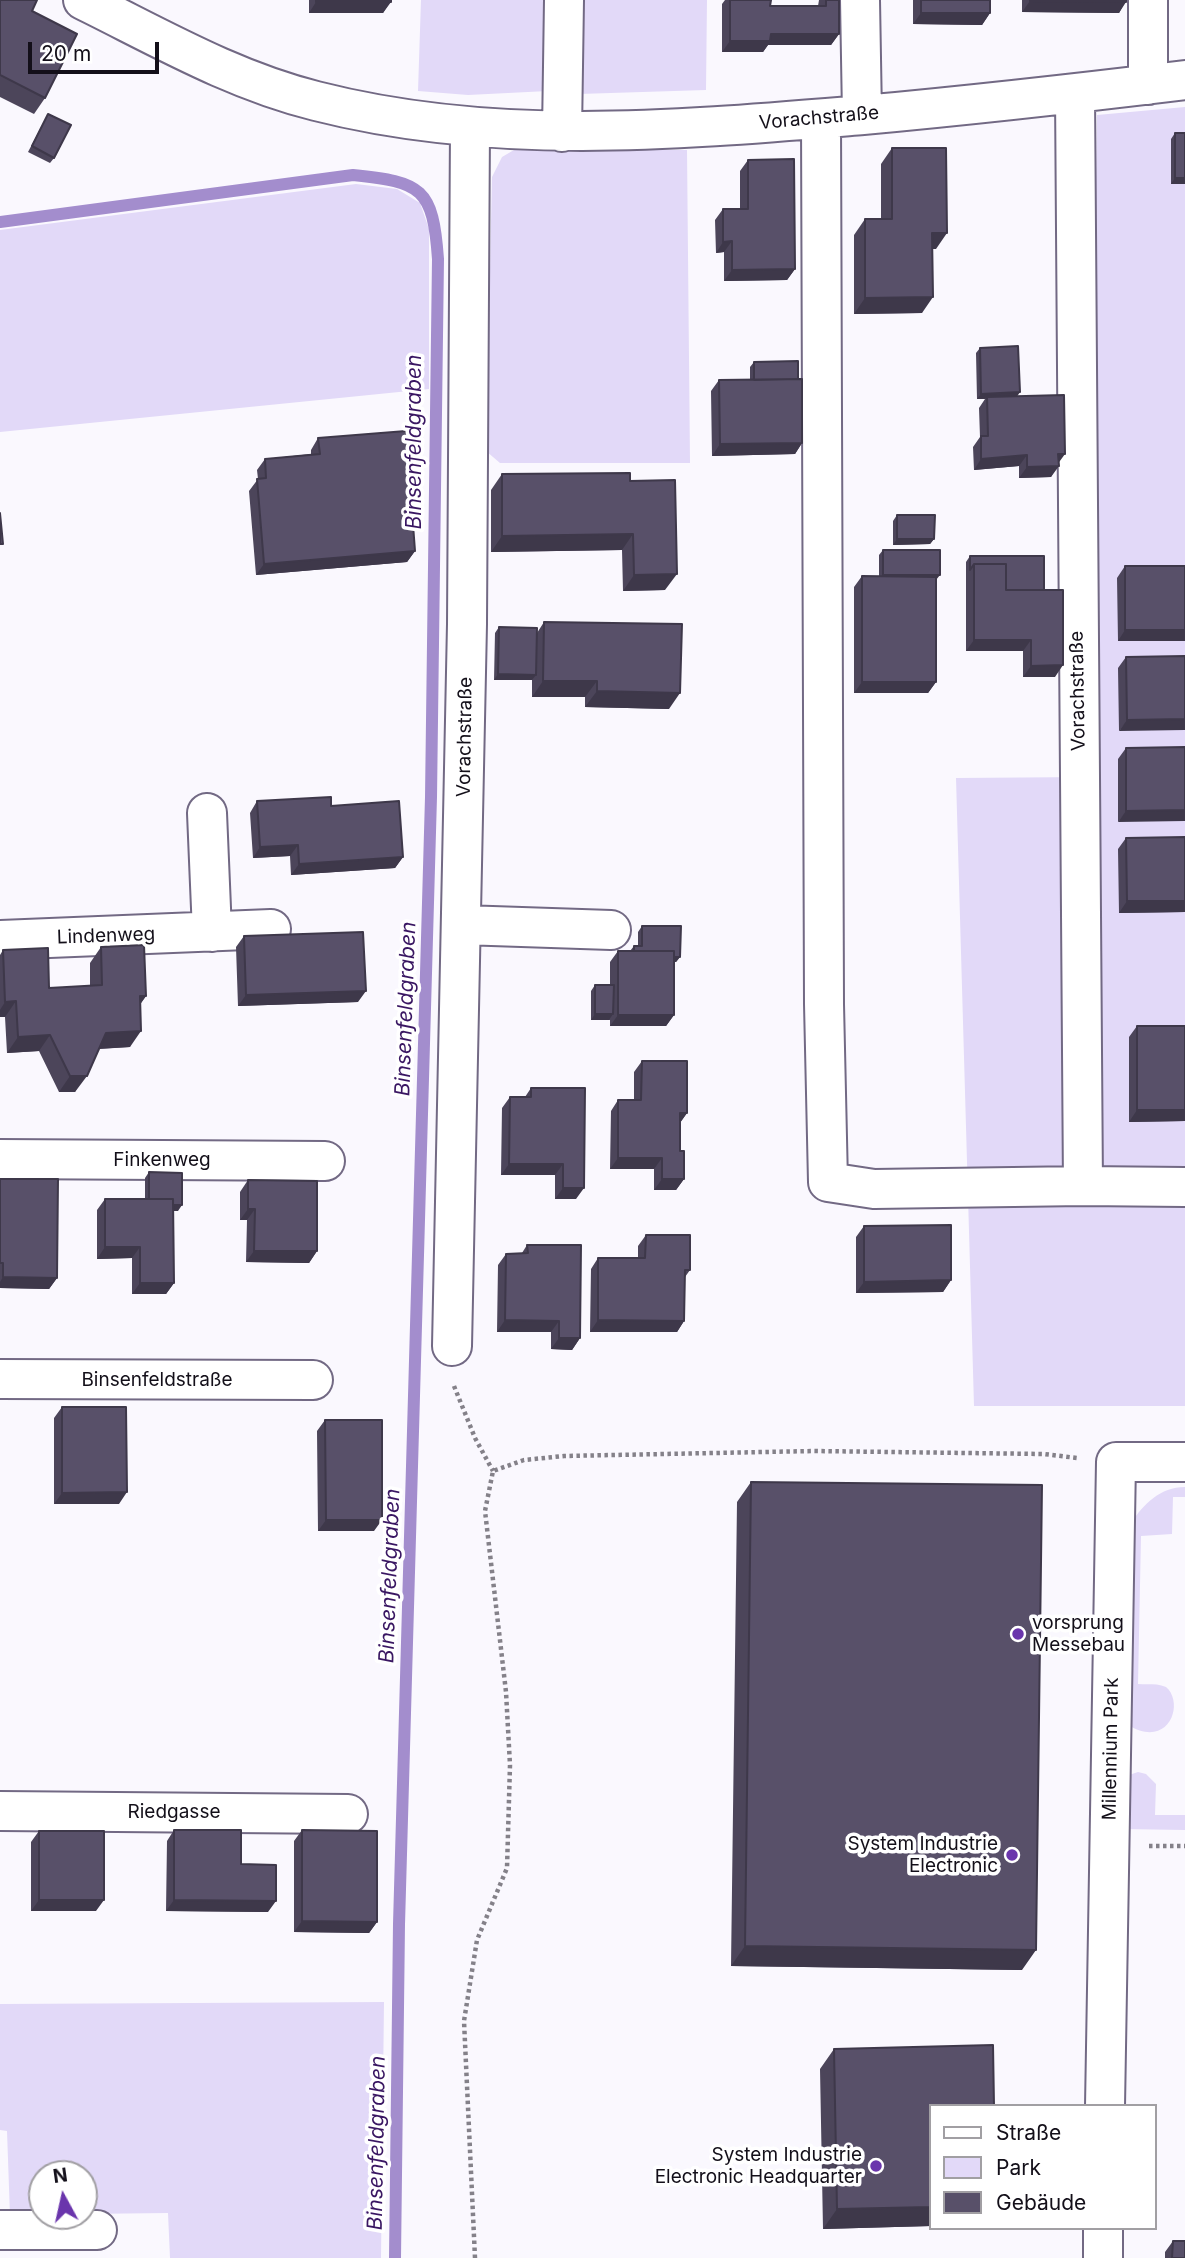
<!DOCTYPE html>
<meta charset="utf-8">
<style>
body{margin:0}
#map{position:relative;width:1185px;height:2258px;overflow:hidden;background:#faf8fe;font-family:Inter,sans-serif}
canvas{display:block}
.legend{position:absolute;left:929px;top:2104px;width:228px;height:126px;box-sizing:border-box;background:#fff;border:2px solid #a19fa3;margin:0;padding:9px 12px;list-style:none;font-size:21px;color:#130f19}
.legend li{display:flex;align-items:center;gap:14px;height:35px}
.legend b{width:35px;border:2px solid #a19fa3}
.north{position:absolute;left:28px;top:2160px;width:70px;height:70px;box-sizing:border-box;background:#fff;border:2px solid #a19fa3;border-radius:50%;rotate:352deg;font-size:19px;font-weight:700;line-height:28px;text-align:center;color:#130f19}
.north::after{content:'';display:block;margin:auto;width:24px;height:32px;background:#6a35ac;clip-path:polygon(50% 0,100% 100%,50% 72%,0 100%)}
.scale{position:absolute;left:28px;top:42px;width:131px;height:32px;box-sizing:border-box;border:4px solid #130f19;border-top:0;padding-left:9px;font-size:21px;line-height:24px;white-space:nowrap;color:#130f19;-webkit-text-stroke:5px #fff;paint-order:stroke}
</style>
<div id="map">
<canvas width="1185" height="2258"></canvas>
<ul class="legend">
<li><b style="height:9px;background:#fff"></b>Straße</li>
<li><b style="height:19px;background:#e2d9f8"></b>Park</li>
<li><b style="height:19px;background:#585069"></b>Gebäude</li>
</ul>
<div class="north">N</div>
<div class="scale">20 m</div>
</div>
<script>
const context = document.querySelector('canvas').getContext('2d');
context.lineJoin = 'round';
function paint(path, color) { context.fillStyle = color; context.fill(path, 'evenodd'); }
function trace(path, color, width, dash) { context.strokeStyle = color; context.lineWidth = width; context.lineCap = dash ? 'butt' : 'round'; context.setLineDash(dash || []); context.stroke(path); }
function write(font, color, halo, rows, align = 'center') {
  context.font = font + ' Inter,sans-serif'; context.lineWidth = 7; context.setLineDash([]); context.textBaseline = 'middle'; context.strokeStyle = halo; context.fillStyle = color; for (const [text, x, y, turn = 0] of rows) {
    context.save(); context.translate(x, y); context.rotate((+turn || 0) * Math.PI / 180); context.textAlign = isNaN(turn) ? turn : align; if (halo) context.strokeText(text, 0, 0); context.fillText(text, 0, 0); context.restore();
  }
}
paint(new Path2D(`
 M421,0H549L548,91L468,95L418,91Z
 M581,0H707L706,90L579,94Z
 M1185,107V1406H974L956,778L1087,777L1097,115Z
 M514,150H687L690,463H500L486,451L492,177L502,157Z
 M356,184L397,189L420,203L429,229V389L0,432V230Z
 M1185,1487V1497H1173L1172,1534L1141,1536L1138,1684C1147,1685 1157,1683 1166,1687C1185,1703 1169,1750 1128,1725L1131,1523C1144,1504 1160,1487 1185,1487Z
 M1138,1772L1146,1774L1156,1784L1155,1815H1185V1830L1121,1829L1123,1777Z
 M384,2002L381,2258H170L168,2213L84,2214V2174H42V2215L10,2216L7,2131L0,2130V2004Z`), '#e2d9f8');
trace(new Path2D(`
 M0,222L353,175C422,182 433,188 438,259L431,797L399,1924L395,2258`), '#a38dcd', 12);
const minor = new Path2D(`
 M83,0C160,38 232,80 316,101C496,147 681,130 863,115C971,105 1078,93 1185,80
 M860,0L862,115
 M1148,85V0
 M1075,93L1083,1186L1185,1187
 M821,119L824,1004L828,1182L874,1189L1083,1186
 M562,132L564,0
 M207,813L212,932
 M462,925L611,930
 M0,940L271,929
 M0,1159L325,1161
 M452,1346L467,624L470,128
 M0,1379L313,1380
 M0,1811L348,1814
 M1105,2106L1116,1462H1185
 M0,2230H97
 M1103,2258V2228`);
trace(minor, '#726984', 42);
trace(new Path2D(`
 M454,1386L475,1438L493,1471
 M1149,1846H1185
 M475,2258L464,2021L477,1940L507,1868L510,1765L506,1692L485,1511L493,1471L524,1460L564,1456L814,1451L1044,1454L1077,1458`), '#848189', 4.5, [3.5, 3.5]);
trace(minor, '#fff', 38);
paint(new Path2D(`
 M0,0L32,11L45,98L34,114L0,97Z
 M309,0H391L383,13H309Z
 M725,0H771L770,6H818L819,0H839V34L831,45H768L763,52H722V4Z
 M913,0H990V13L982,25L913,24Z
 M1022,0H1126L1119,13L1022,12Z
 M48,114L54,158L50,163L28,152Z
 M1175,133H1185V184H1171V139Z
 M892,148L936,249H932L922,313L854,314V235L865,219H881V164Z
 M748,160L795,269L787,280L724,281V252L716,253L715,220L723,209H740V171Z
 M980,348L1017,396L1058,463L1051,477L1019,478V466L974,470L973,447L980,437L979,408L985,399H977L976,353Z
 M754,362L798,379L802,443L795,454L712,456L711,391L719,380H750V367Z
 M318,438L415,551L407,562L256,575L249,491L258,479L257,470L265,459L311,454V450Z
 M502,474L630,481L665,590L623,591L622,550L491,552V490Z
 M897,515L934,539L930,544L893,545V521Z
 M883,550L936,580V682L928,693H854V587L862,576H879V555Z
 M970,556L1044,590L1055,677H1023V651H966V562Z
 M1125,566H1185V641H1118L1117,578Z
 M544,622L669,709L585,707V697H532V680H494L495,633L499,627L537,633Z
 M1185,656L1119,731L1118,668L1126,657Z
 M1185,747L1118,822V759L1126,748Z
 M257,801L331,806L403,857L395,868L291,875L290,856L253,858L250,813Z
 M1185,837V912L1119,913L1118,849L1126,838Z
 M642,926L680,957L676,962H674V1015L666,1026H610V1020H591V991L595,985H610V962L618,951H630L634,946H638V932Z
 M244,936L358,1002L238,1006L236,947Z
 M101,947L146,996L140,1004L130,1047L99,1049L75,1092H59L39,1051L7,1053L5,1017H0V955L3,950L49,988L90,986V963Z
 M1137,1026H1185V1121L1129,1122V1037Z
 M642,1061L687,1113L680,1123V1151L684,1179L676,1190H654V1169H610L611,1111L618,1100H634V1072Z
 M531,1088H585L576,1199H555V1175H501L502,1108L510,1097H525Z
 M149,1172L178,1211H174V1283L166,1294H132V1258L97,1259V1210L105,1199H145V1178Z
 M0,1179L57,1278L49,1289L0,1288Z
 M248,1180L317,1251L309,1263L246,1262L247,1220H240V1192Z
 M864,1226L951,1280L943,1292L856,1293V1237Z
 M646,1235L690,1270L685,1277L684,1321L677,1332H590L591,1269L598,1258H638V1246Z
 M527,1245L580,1338L572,1350L551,1349V1332H497L498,1265L506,1254L522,1253Z
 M62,1407L119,1504H54V1418Z
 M325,1420L374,1531H318L317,1431Z
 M751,1482L1022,1970L731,1966L737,1502Z
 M174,1830L241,1864L268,1912L166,1911L167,1841Z
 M302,1830L377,1922L369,1933L294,1932V1841Z
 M39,1831L96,1911H31V1842Z
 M834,2049L931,2106V2226L823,2229L820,2069Z
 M1173,2241L1185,2258H1165V2252Z`), '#4c455a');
paint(new Path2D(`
 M1030,1L1126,2L1119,13L1022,12Z
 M316,2H391L383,13H309Z
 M921,13H990L982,25L913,24Z
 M771,34H839L831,45H768L763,52H722L730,41Z
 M1175,178H1185V184H1171Z
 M932,233H947L936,249H921Z
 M732,241L724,252L716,253L723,242Z
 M795,269L787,280L724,281L732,270Z
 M933,297L922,313L854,314L865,298Z
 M1020,392L1016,398L987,397L985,399H977L981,394Z
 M802,443L795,454L712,456L720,444Z
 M1058,454H1065L1057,465Z
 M1027,455L1019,466L974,470L981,459Z
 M1059,466L1051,477L1019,478L1027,467Z
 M633,534L622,550L491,552L502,536Z
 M897,539H934L930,544L893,545Z
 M415,551L407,562L256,575L264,564Z
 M677,574L665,590L623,591L634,575Z
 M883,575H940L936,580H879Z
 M1125,630H1185V641H1118Z
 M974,640H1031L1023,651H966Z
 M1063,665L1055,677H1023L1031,666Z
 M498,674L536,675L532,680H494Z
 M543,681H597L585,697H532Z
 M862,682H936L928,693H854Z
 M597,691L680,693L669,709L585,707Z
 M1185,719V730L1119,731L1127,720Z
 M1185,810V821L1118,822L1126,811Z
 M298,845L290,856L253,858L260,847Z
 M403,857L395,868L291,875L299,864Z
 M1127,901H1185V912L1119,913Z
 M634,957H680L676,962H630Z
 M366,991L358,1002L238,1006L246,995Z
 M140,996H146L135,1012Z
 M16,1001L5,1017H0V1010L5,1002Z
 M595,1014H613L609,1020H591Z
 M618,1015H674L666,1026H610Z
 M141,1031L130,1047L95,1049L106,1033Z
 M50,1035L39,1051L7,1053L18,1037Z
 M70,1076H87L75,1092H59Z
 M1137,1110H1185V1121L1129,1122Z
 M680,1113H687L679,1124Z
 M618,1158H662L654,1169H610Z
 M509,1164H563L555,1175H501Z
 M662,1179H684L676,1190H654Z
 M563,1188H584L576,1199H555Z
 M149,1204L182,1205L178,1211L145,1210Z
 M248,1209H255L247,1220H240Z
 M105,1247H140L132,1258L97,1259Z
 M254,1251H317L309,1263L246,1262Z
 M3,1277L57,1278L49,1289L0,1288V1282Z
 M951,1280L943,1292L856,1293L864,1282Z
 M140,1283H174L166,1294H132Z
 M505,1320L559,1321L551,1332H497Z
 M598,1320L684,1321L677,1332H590Z
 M559,1338H580L572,1350L551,1349Z
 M127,1492L119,1504H54L62,1493Z
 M326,1520H382L374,1531H318Z
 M39,1900H104L96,1911H31Z
 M174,1900L276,1901L268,1912L166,1911Z
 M302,1921L377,1922L369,1933L294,1932Z
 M745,1946L1036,1950L1022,1970L731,1966Z
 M931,2207V2226L823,2229L837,2209Z`), '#3e384a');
const building = new Path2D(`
 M0,0H37L32,11L77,34L45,98L0,75Z
 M316,0H391V2H316Z
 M730,0H771L770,6H826V0H839V34H771L770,41H730Z
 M921,0H990V13H921Z
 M1030,0H1126V2L1030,1Z
 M48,114L71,125L54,158L32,146Z
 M1175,133H1185V178H1175Z
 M892,148H946L947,233H932L933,297L865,298V219H892Z
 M794,159L795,269L732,270V241L723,242V209H748V160Z
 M1018,346L1020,392L981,394L980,348Z
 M798,361V379L754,380V362Z
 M802,379V443L720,444L719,380Z
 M1064,395L1065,454H1058L1059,466L1027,467V455L981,459V436H988L987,397Z
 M406,431L415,551L264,564L257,479L266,478L265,459L320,454L318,438Z
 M630,473V481L675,480L677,574L634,575L633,534L502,536V474Z
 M0,513L3,544H0Z
 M897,515H935L934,539H897Z
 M883,550H940V575H883Z
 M970,556H1044V590H1006V564H974L970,570Z
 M974,564H1006V590H1063V665L1031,666V640H974Z
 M1125,566H1185V630H1125Z
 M862,576L936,577V682H862Z
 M544,622L682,624L680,693L597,691V681H543Z
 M499,627L537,628L536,675L498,674Z
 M1185,656V719L1127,720L1126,657Z
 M1185,747V810L1126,811V748Z
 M331,797V806L399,801L403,857L299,864L298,845L260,847L257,801Z
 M1185,837V901H1127L1126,838Z
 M642,926H681L680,957H674V951H634V946H642Z
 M363,932L366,991L246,995L244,936Z
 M144,945L146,996H140L141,1031L106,1033L87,1076H70L50,1035L18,1037L16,1001L5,1002L3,950L48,948L49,988L102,985L101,947Z
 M618,951H674V1015H618Z
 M595,985H614L613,1014H595Z
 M1137,1026H1185V1110H1137Z
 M642,1061H687V1113H680V1151H684V1179H662V1158H618V1100H641Z
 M531,1088H585L584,1188H563V1164H509L510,1097H531Z
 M149,1172L182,1173V1205H173V1199H149Z
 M0,1179H58L57,1278L3,1277V1263H0Z
 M248,1180L317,1181V1251H254L255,1209H248Z
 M105,1199H173L174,1283H140V1247H105Z
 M951,1225V1280L864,1282V1226Z
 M646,1235H690V1270H685L684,1321L598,1320V1258H645Z
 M527,1245H581L580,1338H559V1321L505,1320L506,1254L528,1253Z
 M62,1407H126L127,1492L62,1493Z
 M325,1420H382V1520H326Z
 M751,1482L1042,1485L1036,1950L745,1946Z
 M174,1830H241V1864L276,1865V1901L174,1900Z
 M302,1830L377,1831V1922L302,1921Z
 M39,1831H104V1900H39Z
 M993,2045L994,2106H931V2207L837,2209L834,2049Z
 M1173,2241H1185V2258H1172Z`);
paint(building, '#585069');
trace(building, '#3e384a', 2);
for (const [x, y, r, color] of [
 [1018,1634,7,"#6a35ac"],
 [1012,1855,7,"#6a35ac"],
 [876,2166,7,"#6a35ac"]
]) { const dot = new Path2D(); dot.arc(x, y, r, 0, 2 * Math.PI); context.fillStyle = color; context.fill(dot); trace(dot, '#fff', 2.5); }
write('19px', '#130f19', '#fff', [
 ["Vorachstraße",819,118,-5],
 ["Vorachstraße",1078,691,-91],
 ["Vorachstraße",465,737,-89],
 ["Lindenweg",106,936,-2],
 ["Finkenweg",162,1160],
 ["Binsenfeldstraße",157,1380],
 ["Millennium Park",1111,1749,-89],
 ["Riedgasse",174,1812]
]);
write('19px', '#130f19', '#fff', [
 ["vorsprung",1032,1623,"left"],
 ["Messebau",1032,1645,"left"],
 ["System Industrie",998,1844],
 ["Electronic",998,1866],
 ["System Industrie",862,2155],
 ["Electronic Headquarter",862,2177]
], 'right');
write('italic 21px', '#391662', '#fff', [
 ["Binsenfeldgraben",415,442,-90],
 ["Binsenfeldgraben",406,1009,-88],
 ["Binsenfeldgraben",390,1576,-88],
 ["Binsenfeldgraben",377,2143,-89]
]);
</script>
